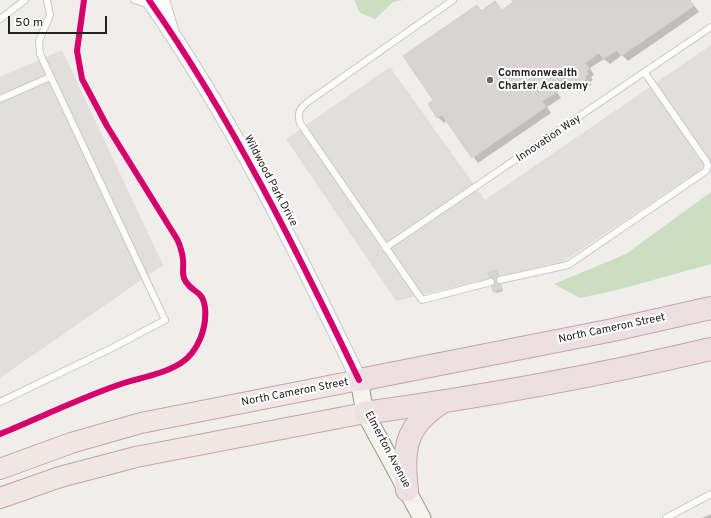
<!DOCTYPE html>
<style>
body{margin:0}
#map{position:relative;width:711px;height:518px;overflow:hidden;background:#f0eeeb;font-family:Overpass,sans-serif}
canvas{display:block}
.scale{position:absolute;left:8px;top:16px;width:99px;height:18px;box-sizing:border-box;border:2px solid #222;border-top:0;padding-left:5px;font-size:12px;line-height:14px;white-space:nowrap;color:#222;-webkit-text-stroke:3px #fff;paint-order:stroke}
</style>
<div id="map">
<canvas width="711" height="518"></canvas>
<div class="scale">50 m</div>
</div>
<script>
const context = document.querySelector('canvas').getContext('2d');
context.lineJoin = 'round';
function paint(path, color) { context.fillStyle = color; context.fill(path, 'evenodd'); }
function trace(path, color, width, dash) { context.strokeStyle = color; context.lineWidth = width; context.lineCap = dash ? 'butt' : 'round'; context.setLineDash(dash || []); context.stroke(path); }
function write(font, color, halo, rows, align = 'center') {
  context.font = font + ' Overpass,sans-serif'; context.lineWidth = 4; context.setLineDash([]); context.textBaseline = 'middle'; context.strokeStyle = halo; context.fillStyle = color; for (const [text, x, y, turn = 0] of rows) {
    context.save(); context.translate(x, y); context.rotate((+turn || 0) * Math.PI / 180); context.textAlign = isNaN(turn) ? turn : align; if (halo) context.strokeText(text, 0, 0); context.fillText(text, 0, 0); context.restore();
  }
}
paint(new Path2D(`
 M354,0H403L393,2L375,19L360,13Z
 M711,192V264L617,290L580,298L554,284L626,254Z`), '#cbdec1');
paint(new Path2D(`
 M711,45V163L564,261L396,301L286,139L390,67L485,200Z
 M62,50L163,265L0,378V77Z`), '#e0dfde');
paint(new Path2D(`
 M513,0H690L699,12L628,61L622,55L610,64L604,59L590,68L594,75L591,77L593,80L590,82L591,85L584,90L581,87L575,88L570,83L557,92L561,98L547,107L551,113L478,163L447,120L444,123L438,117L434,100L477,6L482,11L495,2L503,11L515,3Z
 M497,272L503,291L496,293L494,291Z
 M711,514V518H702Z`), '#0003');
const building = new Path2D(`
 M512,0H690L694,6L621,56L617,50L603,59L599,53L585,63L589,69L586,71L588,74L585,76L586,79L578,85L576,82L573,84L571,81L569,83L565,77L552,86L557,92L542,101L546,107L472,158L442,115L437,118L428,104L433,100L403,56L477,5L481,11L495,1L502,10L513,2Z
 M497,271L502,289L493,292L488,273Z`);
paint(building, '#d7d4d2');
trace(building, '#d3d0cc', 1);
const service = new Path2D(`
 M134,0L150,5
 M453,0L309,101C300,108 297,112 300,123L422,300L491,282
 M0,19L25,0
 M0,99L50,77
 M385,248L711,27
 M500,280L568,265L706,171L708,165L706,161L645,73
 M0,402L112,348L165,320L40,54L39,41L50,15L47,0
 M666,518L711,494`);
const minor = new Path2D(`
 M163,0L172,30`);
const tertiary = new Path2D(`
 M149,0C232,119 296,249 359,380`);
const secondary = new Path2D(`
 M359,380L365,413L422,518`);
const trunk = new Path2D(`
 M0,469L71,443L141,423L359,380
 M0,498L60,477L136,457L365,413`);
const motorway = new Path2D(`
 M359,380L613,330L711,308
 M365,413C481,397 597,376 711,349
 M407,490C402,450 405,426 441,403`);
trace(service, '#c9c8c7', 8);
trace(minor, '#c9c8c7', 14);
trace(tertiary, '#c9c8c7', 17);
trace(secondary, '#999a82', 19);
trace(trunk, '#c5a2ac', 22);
trace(motorway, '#c5a2ac', 24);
trace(service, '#fdfcfc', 6);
trace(minor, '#fdfcfc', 12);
trace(tertiary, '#fdfcfc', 15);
trace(secondary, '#f4f4ed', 17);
trace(trunk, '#f0e6e4', 20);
trace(motorway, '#ece0e2', 22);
trace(new Path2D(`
 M149,0C232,119 296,249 359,380
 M0,434C39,418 78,399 118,385C138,378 162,375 181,363C198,352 207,328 205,308C203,290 194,294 186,282C181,276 184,267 183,259C182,252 180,245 177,239L107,126L82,79L77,51L84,0`), '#d6006c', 6);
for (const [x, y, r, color] of [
 [490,80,4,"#6a6968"]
]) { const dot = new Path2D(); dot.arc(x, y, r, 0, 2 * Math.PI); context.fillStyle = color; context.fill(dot); trace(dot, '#fff', 1.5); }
write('bold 11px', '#222', '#fff', [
 ["Commonwealth",498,74],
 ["Charter Academy",498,87]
], 'left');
write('11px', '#222', '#fff', [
 ["Innovation Way",549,139,-34],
 ["Wildwood Park Drive",270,181,62],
 ["North Cameron Street",612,329,-12],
 ["North Cameron Street",295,393,-11],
 ["Elmerton Avenue",387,450,62]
]);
</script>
